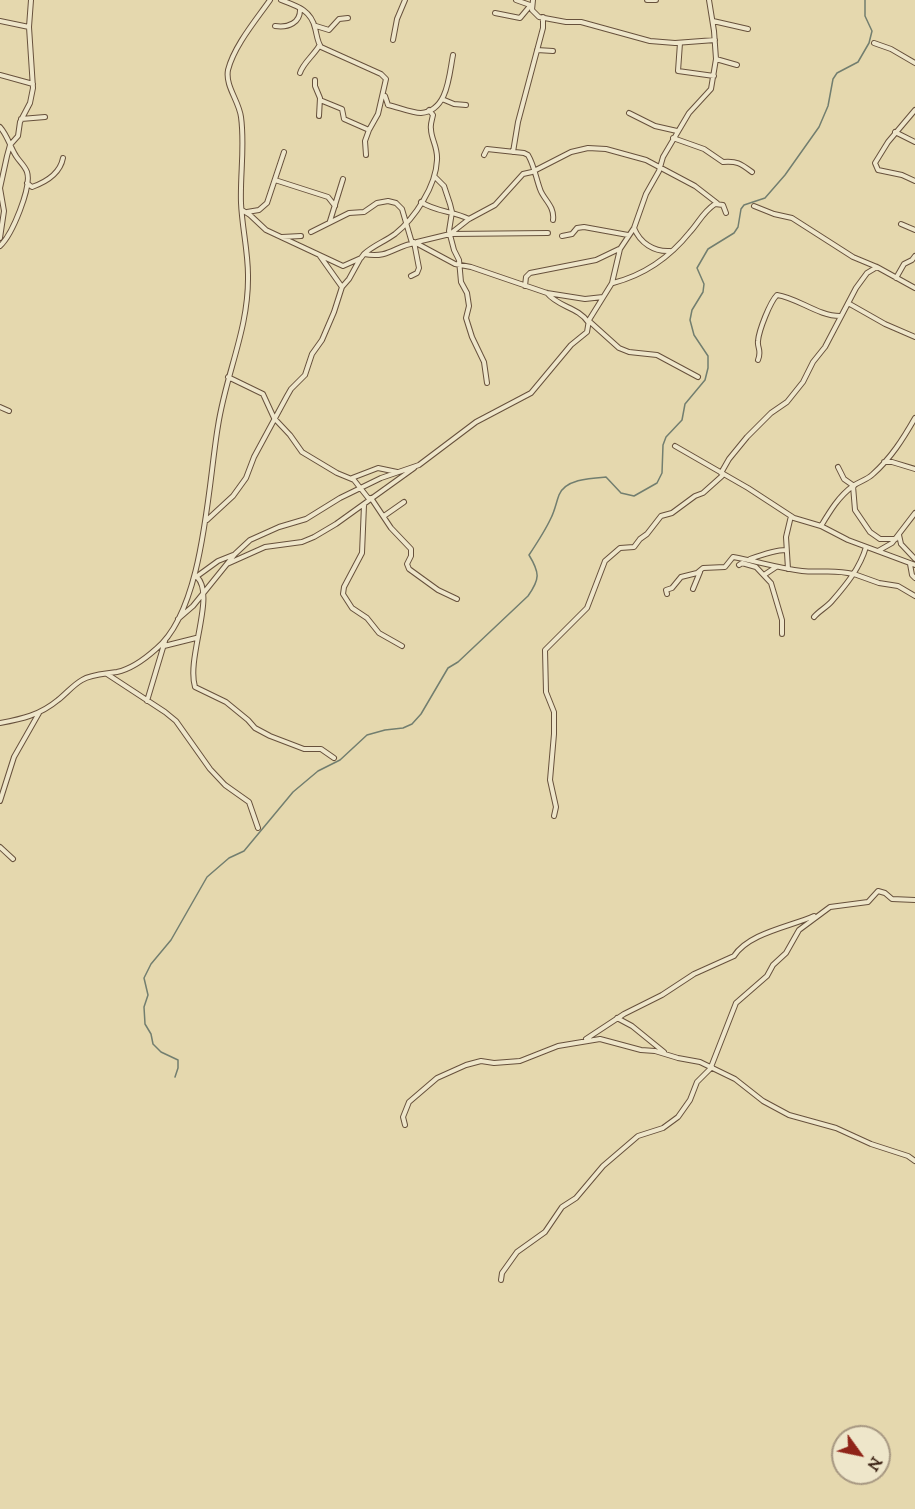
<!DOCTYPE html>
<style>
body{margin:0}
#map{position:relative;width:915px;height:1509px;overflow:hidden;background:#e5d8ae;font-family:"IM FELL DW Pica",serif}
canvas{display:block}
.north{position:absolute;left:831px;top:1425px;width:60px;height:60px;box-sizing:border-box;background:#eee6ca;border:2px solid #a79882;border-radius:50%;rotate:123deg;font-size:16px;font-weight:700;line-height:24px;text-align:center;color:#3d2416}
.north::after{content:'';display:block;margin:auto;width:21px;height:27px;background:#8f2418;clip-path:polygon(50% 0,100% 100%,50% 72%,0 100%)}
</style>
<div id="map">
<canvas width="915" height="1509"></canvas>
<div class="north">N</div>
</div>
<script>
const context = document.querySelector('canvas').getContext('2d');
context.lineJoin = 'round';
function trace(path, color, width, dash) { context.strokeStyle = color; context.lineWidth = width; context.lineCap = dash ? 'butt' : 'round'; context.setLineDash(dash || []); context.stroke(path); }
trace(new Path2D(`
 M175,1077L178,1068V1060L161,1052L153,1044L151,1034L145,1024L144,1007L148,995L144,978L151,964L171,940L207,877L229,858L244,851L293,792L318,771L340,760L367,735L385,730L403,728L412,724L421,714L448,668L458,662L528,596C540,579 540,573 529,555C537,543 545,531 551,518C555,510 556,503 559,495C565,479 591,478 606,477L621,493L634,496L657,483L662,473L663,445L666,437L682,420L685,404L705,380L708,368V356L694,335L690,320L692,310L703,292L704,284L697,268L708,249L734,233L738,227L741,209L744,205L765,198L785,175L819,127L828,106L833,79L837,73L858,62L869,43L872,31L865,16V0`), '#727e6f', 1.5);
const street = new Path2D(`
 M281,0C297,6 311,10 315,28C317,35 317,41 321,47L381,74L386,79L378,114L369,130L344,119L342,109L320,100
 M516,0L530,5
 M533,0L532,10L539,17L566,22H581L650,41L675,43L715,40
 M647,0H656
 M495,13L520,18L530,6
 M0,21L29,27
 M713,21L748,29
 M275,26C288,28 301,23 300,8
 M316,26L329,30L339,19L348,18
 M393,40L397,19L405,0
 M680,43L678,71L714,76
 M874,43L891,49L915,63
 M537,50L553,51
 M716,59L737,65
 M300,73C303,63 314,55 319,46
 M0,75L33,84
 M315,80V86L320,98L319,116
 M385,96L388,105C398,107 411,113 421,113C448,111 449,75 453,55
 M442,99L454,104L466,105
 M915,110L888,142L875,163L878,170L902,175L915,181
 M629,113L655,126L677,131
 M21,119L45,117
 M0,127C8,136 10,147 16,156C19,161 25,166 27,172C32,187 12,235 0,246
 M895,132L915,142
 M673,138L704,149L723,162C737,161 740,163 752,172
 M513,152L518,122L543,28V17
 M366,155L365,141L369,130
 M484,155L487,149L524,153L528,155C534,165 536,178 540,189C543,199 555,206 553,220
 M435,177L444,186L450,204L452,212L449,231L454,250L459,260L461,282L467,293L469,306L466,318L472,337L484,362L487,383
 M275,180L328,197L335,206
 M27,183L32,187C46,182 60,174 63,158
 M421,202C436,212 453,211 469,219
 M754,206L774,214L792,218L853,257L877,267L915,288
 M242,210L250,215L266,230L343,266L361,258L364,254C390,259 395,245 416,243L455,264L471,267L547,293L585,299L603,297
 M247,212L259,210L267,203L284,152
 M330,221L343,179
 M901,224L915,230
 M634,228C640,243 654,252 670,251
 M311,232L349,213L364,212L377,203L388,201L396,203L402,209L412,243
 M451,234L548,233
 M562,236L572,234L577,228L584,227L628,235
 M282,237L301,236
 M0,238L4,211L0,188L7,156L10,145L18,136L20,122L30,103L33,88L29,27L31,0
 M417,242L450,234L469,219L495,205L523,174L532,172L571,152L588,148L606,149L646,160L695,186L717,203
 M364,254C374,245 384,242 395,234C415,218 436,186 437,160C438,147 431,139 431,129C430,125 432,120 433,115L429,110
 M320,256L342,287
 M411,276L417,273L419,268L414,242
 M896,278L904,264L912,260L915,256
 M613,283C644,275 670,257 690,232C699,222 703,212 715,204L723,205L726,213
 M525,286L526,277L530,273L596,260L619,249
 M547,293C558,307 578,307 588,322
 M848,303L885,324L915,337
 M589,321L619,348L629,352L657,355L698,377
 M758,360C762,350 757,348 758,341C759,330 770,302 777,295C798,298 818,316 840,316
 M228,377L263,394L274,418L290,435L302,452L337,473L354,480L369,499
 M0,407L9,411
 M675,446L748,488L794,518L821,526L848,540L915,565
 M884,462H892L915,469
 M838,467L844,479L854,486
 M721,473L729,459L747,437L771,413L787,402L803,382L813,362L825,347L856,288L867,273L877,267
 M352,478L378,468L397,472
 M853,486L855,510L870,532L880,539H896
 M371,498L391,528L411,549V556L407,564L409,569L438,590L457,599
 M364,505L362,553L344,587L343,594L352,608L367,618L379,633L402,646
 M384,516L404,502
 M207,520L233,496L246,478L254,457L287,396L291,389L305,375L312,354L322,340L334,312L342,287L349,279L360,259
 M821,526C830,511 839,496 853,486C860,481 867,480 873,474C891,458 903,439 915,418
 M899,535L901,544L915,559
 M878,551L892,543L915,513
 M750,559C761,555 775,550 786,550
 M227,564L265,547L302,542L314,537L336,524L414,468
 M910,564L912,575L915,578
 M739,565L742,563L756,567L771,583L782,620V634
 M788,569L786,537L791,516
 M854,574L879,583L898,586L915,596
 M764,575L776,567
 M196,577L218,561L233,555
 M197,577C216,595 186,658 195,687L226,702L248,720L255,728L270,736L304,749H321L334,758
 M693,589L700,572
 M667,594L666,590L672,588L681,577L697,573L703,568L725,567L733,557C756,561 778,568 802,571C821,573 834,569 853,574
 M814,617C819,611 827,607 832,601C846,585 860,568 866,547
 M178,619L193,606L235,554L250,540L279,527L306,519L340,498L381,478L419,465L476,422L531,393L571,345L587,332L589,320L612,283L620,249L634,228L646,194L659,171L663,157L689,113L711,89L716,59L714,31L709,0
 M164,646L196,638
 M107,674L165,712L176,721L210,769L225,785L249,802L258,828
 M147,701L165,641
 M0,723C22,719 40,715 58,700C66,694 73,685 82,680C92,674 106,674 117,672C131,669 146,658 156,649C204,610 208,484 218,426C226,373 249,329 248,275C248,251 242,227 241,203C240,174 245,146 241,117C239,101 225,86 228,70C234,46 256,20 270,0
 M0,801L14,757L39,713
 M554,816L556,807L550,780L554,734V712L546,692L545,650L587,608L605,561L620,548L634,547L640,539L647,534L661,516L672,513L695,496L703,493L722,476
 M0,847L13,859
 M617,1018L632,1026L664,1052
 M586,1039L624,1014L662,995L694,974L734,956C749,933 789,927 814,916
 M711,1067L736,1003L767,976L773,965L786,953L799,930L830,907L868,902L878,891L885,893L892,899L915,900
 M405,1125L403,1117L409,1102L437,1078L466,1065L481,1061L494,1063L520,1061L558,1046L600,1039L641,1050L655,1051L678,1058L700,1062L735,1079L763,1101L789,1115L836,1128L871,1144L908,1156L915,1161
 M501,1280L502,1273L517,1252L545,1232L562,1207L576,1198L603,1166L638,1136L663,1128L678,1117L690,1100L697,1082L712,1067`);
trace(street, '#67513c', 6);
trace(street, '#eee6ca', 4);
</script>
